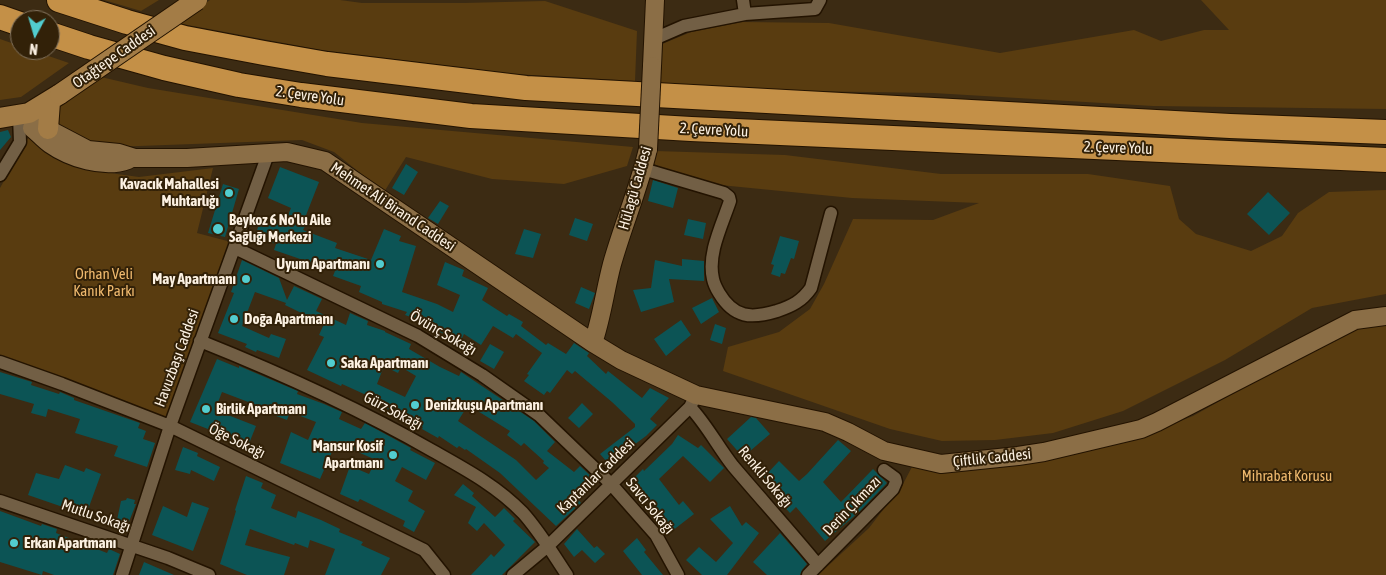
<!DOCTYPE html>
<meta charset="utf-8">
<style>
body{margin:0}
#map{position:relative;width:1386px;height:575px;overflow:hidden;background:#3c2b13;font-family:"Asap Condensed",sans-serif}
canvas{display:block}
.north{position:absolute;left:10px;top:10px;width:50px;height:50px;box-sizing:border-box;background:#322108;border:1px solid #83745f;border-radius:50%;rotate:186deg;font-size:14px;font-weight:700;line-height:20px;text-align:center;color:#fcf1e2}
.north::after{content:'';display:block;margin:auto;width:18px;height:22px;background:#52cdcf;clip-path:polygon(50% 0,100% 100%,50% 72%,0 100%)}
</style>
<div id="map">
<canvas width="1386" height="575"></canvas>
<div class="north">N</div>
</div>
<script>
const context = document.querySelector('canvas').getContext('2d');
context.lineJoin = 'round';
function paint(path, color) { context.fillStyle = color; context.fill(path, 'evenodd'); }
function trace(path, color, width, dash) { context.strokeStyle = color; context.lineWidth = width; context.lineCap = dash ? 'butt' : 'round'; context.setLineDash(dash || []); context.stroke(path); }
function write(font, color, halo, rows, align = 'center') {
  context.font = font + ' "Asap Condensed",sans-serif'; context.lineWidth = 4; context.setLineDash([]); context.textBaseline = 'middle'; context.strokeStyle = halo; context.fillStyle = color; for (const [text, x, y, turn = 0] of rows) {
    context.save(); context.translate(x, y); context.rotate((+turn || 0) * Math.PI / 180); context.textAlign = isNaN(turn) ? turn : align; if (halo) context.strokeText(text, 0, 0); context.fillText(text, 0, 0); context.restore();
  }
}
paint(new Path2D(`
 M104,0H159L141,11Z
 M210,0H340L362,3H464L545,1L637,31L635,81L514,74L321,50L177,23Z
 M1201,0H1386V109L1153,106L933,93L731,90L660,87L662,44L691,32L742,22L829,23L1000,53L1134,30L1161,41L1204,30H1229Z
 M0,39L20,46V50H31L69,63L21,97L0,100Z
 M101,77L148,88L362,123L633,147L627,166L564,184L492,179L406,157L384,192L334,152L302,140L112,147L82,140L55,121L59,106Z
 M28,138L60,158L95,171L139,177L213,168L197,233L231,242L166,417L0,357V188Z
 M655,151L785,155L941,174H1088L1170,186L1179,219L1196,234L1251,251L1282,236L1298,213L1329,192L1386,190V294L1312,308L1225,360L1123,411L1053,433L995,440L942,441L890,429L723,371L728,347L779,332L810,309L824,284L853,219L933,220L979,203L852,198L720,185L668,171L652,163Z
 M1386,319V575H818L869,528L903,484L914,463L1152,432L1193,416L1354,326Z`), '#593c10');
paint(new Path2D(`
 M8,130L11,137L0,150V132Z
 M406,164L418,172L404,195L392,188Z
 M280,167L319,182L303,223L306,224L303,230L337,243L335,248L371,260L384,229L401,236L399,241L416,246L402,292L437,304L453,312L460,295L437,285L445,262L464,270L462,276L488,288L482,300L507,316L509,314L523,322L521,326L546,345L548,343L566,354L574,343L589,353L587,356L606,374L608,371L642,398L650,388L669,398L650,419L657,425L646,436L619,456L621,458L613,465L609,461L607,462L600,454L635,427V424L612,402L575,371L572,374L567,370L550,393L547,391L544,395L524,381L529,375L527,374L542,353L516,334L513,338L493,326L481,345L464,334L458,346L444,338L446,335L426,325L427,323L405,315L407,312L382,304V302L359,292L361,286L333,276L335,271L274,250L276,244L255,237L261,217L284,225L291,208L268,198Z
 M653,180L678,188L673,208L648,201Z
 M223,184L239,189L225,237L208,233Z
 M1268,192L1290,213L1269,235L1247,214Z
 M440,201L449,206L438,224L428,218Z
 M575,218L593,224L587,241L569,235Z
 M688,219L706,223L703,239L684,235Z
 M524,229L541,234L533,258L515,254Z
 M780,236L799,241L794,259L791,258L785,274L781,273L780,277L771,274L774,265L771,264Z
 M682,259L704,261V281L669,279L674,302L641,312L633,290L651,288L655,260L682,266Z
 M242,260L279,278L287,300L294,286L322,299L316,311L346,325L350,313L368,321L367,325L385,331V332L411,344L409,349L440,367L459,376L461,372L534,421L555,442L547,451L574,472L580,466L594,479L576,497L581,503L556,526L500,473L466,449L465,450L459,446L457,448L439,436L438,438L422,429L423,427L386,408L385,410L372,405L375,399L342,384L341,386L307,370L324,337L319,335L324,324L285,305L286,303L255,292L242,326L269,338L271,334L286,339L279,358L257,350L256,352L245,347L247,344L218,333L234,293L231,292ZM384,366L398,373L401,367L416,376L405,397L377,384ZM468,405L510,431L507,435L521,446L524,443L544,461L543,463L549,468L536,480L516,460L458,421Z
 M581,287L595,293L589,309L575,303Z
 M712,298L719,312L701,324L692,308Z
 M681,320L691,335L666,356L654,339Z
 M715,324L726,328L722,344L710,340Z
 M490,344L504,352L494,369L480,361Z
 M217,359L239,368V366L298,391L297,394L324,404L342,412L339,419L361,429L365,423L411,448L410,450L435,463L426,480L402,467L395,481L413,491L408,501L425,511L414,532L403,526L405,521L360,499L358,502L340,494L350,466L369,474L376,460L349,448V450L335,445L320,479L280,463L291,432L308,440L316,422L290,412L287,420L271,414L272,411L222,392L215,410L256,426L248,446L212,433L213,431L190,422Z
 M0,372L32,382L31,385L59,394L60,392L74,398V400L140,423L138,428L146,431L143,439L155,443L147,467L114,456L118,446L75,433L80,419L48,409L46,417L31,413L34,404L0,394Z
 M582,403L593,414L579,428L568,418Z
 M751,417L756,418L770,434L743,457L727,439Z
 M678,435L698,448L701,445L724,468L710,482L683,456L659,479L679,505L683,501L694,514L672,531L641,494L639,495L628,484L643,469L644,471L672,444Z
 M838,440L851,451L823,482L841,502L873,469L887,483L859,512L825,541L796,507L790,513L779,501L782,497L764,477L779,461L799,481L807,474Z
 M183,447L198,453L197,456L220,467L214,481L191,470L190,474L175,470Z
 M65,465L84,472L86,468L101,474L86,515L28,495L36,473L59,479Z
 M246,476L263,483L261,488L276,495L271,508L296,518L298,511L321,520L340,529L339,532L363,542L361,545L390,558L381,575H325L335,549L310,540L308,548L295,543L294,545L250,529L245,545L290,557L284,575H247L220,564L236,511L235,510Z
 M463,484L474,493L472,496L495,517L504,508L515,519L513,521L535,542L502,575H471L491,554L494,557L505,545L484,523L477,531L468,523L476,507L454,495Z
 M127,498L135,500L134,504H136L128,524L117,520L121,501L126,500Z
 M192,502L209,508L193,551L152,535L163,506L187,517Z
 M730,506L742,526L746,522L759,533L727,575H702L686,560L699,547L716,562L733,543L710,519Z
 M0,511L41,526L42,524L57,529L56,533L107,553L109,549L120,554L113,575H54L43,571L42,575L0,562Z
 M577,529L594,548L597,546L605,554L595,563L582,550L574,557L564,544Z
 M780,533L807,564L802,570L800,575H767L753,562Z
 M637,538L646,550L644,552L663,575H642L623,551Z
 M144,562L174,575H139Z`), '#0c5455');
const street = new Path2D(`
 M743,0L745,14
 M654,39L684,26L745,14L815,9L820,0
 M643,169L724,193L729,197L730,201C722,225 707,254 713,279C714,284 716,288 719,293C734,318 751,319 777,311C792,306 802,301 811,288L831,213
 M0,175L20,142L19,116
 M235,248L418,336L482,375L539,415L611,484L656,535L678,575
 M200,341C280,373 358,408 433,451C465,469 497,486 523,513C540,532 553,554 567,575
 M0,362L62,384L170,426L424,550L444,575
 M690,407C707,425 718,447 733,466C761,499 790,531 818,565
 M0,501L168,558L209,575
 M122,575L170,426L268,154
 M513,575L548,546L690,407L696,395
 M808,575L893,489L896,482L895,478L884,470`);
const secondary = new Path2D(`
 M652,66L655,0
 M29,113L48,129L88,150L119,153L135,158H187L287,152L325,161L593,343L621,360L696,395L825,422L848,432L884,451L941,464L1018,456L1044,452L1141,429L1157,422L1355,320L1386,316
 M32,128C38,133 43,139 50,144C70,158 104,169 128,160
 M593,343C602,317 605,290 612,264C623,225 639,188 648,149`);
const primary = new Path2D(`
 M0,118L29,113L60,94
 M48,129L50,102`);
const highway = new Path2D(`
 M59,0L127,22L185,38L264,53L327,64L526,88L1230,126L1386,132
 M0,17L20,24
 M50,34L89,47L164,68L239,85L301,95L471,116L691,129L1386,160`);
trace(street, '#231300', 15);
trace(secondary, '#231300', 20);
trace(primary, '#231300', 22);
trace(highway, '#231300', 26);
trace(street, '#725f45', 12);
trace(secondary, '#8b6e46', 18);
trace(primary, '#a37c46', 20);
trace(highway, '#c49047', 24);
const secondaryBridge = new Path2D(`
 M648,149L652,66`);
const primaryBridge = new Path2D(`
 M60,94L197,0`);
trace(secondaryBridge, '#231300', 20, []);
trace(primaryBridge, '#231300', 22, []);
trace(secondaryBridge, '#8b6e46', 18);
trace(primaryBridge, '#a37c46', 20);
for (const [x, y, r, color] of [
 [229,193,5,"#52cdcf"],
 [218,229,6,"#52cdcf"],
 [380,264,5,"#52cdcf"],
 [246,279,5,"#52cdcf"],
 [234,319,5,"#52cdcf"],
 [331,363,5,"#52cdcf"],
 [415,405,5,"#52cdcf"],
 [206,409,5,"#52cdcf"],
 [393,455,5,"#52cdcf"],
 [14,543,5,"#52cdcf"]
]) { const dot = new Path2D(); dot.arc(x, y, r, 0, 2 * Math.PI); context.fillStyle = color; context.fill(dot); trace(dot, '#322108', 2); }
write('15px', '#fcf1e2', '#322108', [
 ["Otağtepe Caddesi",114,57,-35],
 ["2. Çevre Yolu",310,96,8],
 ["2. Çevre Yolu",714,130,3],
 ["2. Çevre Yolu",1118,148,2],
 ["Hülagü Caddesi",635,188,-74],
 ["Mehmet Ali Birand Caddesi",393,207,34],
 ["Övünç Sokağı",443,333,30],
 ["Havuzbaşı Caddesi",177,358,-70],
 ["Gürz Sokağı",393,411,28],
 ["Öḡe Sokağı",237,441,26],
 ["Çiftlik Caddesi",992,458,-6],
 ["Kaptanlar Caddesi",596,476,-44],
 ["Renkli Sokağı",765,477,50],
 ["Savcı Sokağı",650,506,51],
 ["Derin Çıkmazı",852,506,-46],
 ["Mutlu Sokağı",96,516,19]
]);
write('bold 15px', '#fcf1e2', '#322108', [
 ["Kavacık Mahallesi",219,184,"right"],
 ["Muhtarlığı",219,201,"right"],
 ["Beykoz 6 No'lu Aile",229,220],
 ["Saḡlıḡı Merkezi",229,237],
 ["Uyum Apartmanı",370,264,"right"],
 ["May Apartmanı",236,279,"right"],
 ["Doḡa Apartmanı",244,319],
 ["Saka Apartmanı",341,363],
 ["Denizkuşu Apartmanı",425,405],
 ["Birlik Apartmanı",216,409],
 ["Mansur Kosif",383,446,"right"],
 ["Apartmanı",383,463,"right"],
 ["Erkan Apartmanı",24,543]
], 'left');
write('15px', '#efb96e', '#322108', [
 ["Orhan Veli",104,274],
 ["Kanık Parkı",104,291],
 ["Mihrabat Korusu",1287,476]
]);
</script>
